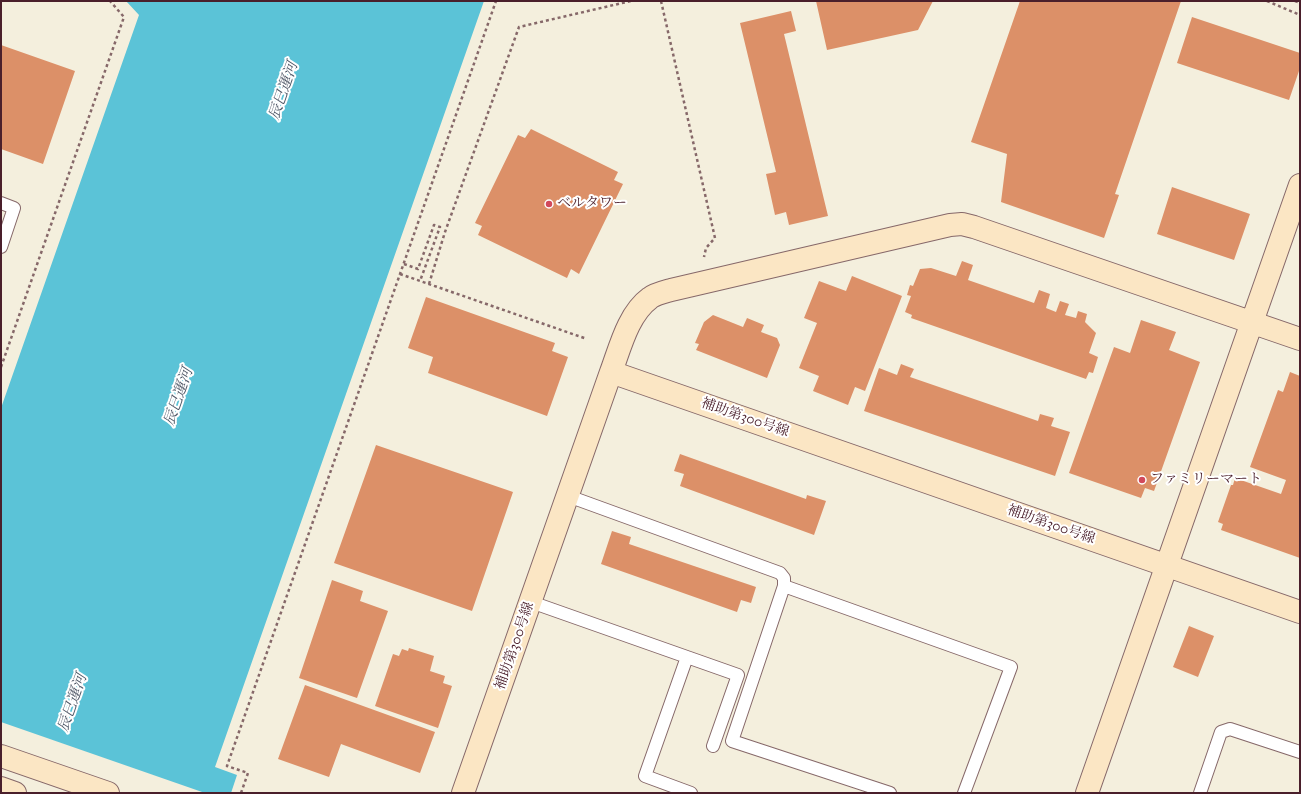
<!DOCTYPE html>
<meta charset="utf-8">
<style>
body{margin:0}
#map{position:relative;width:1301px;height:794px;overflow:hidden;background:#f4efdd;font-family:"IM FELL Great Primer",serif}
canvas{display:block}
.frame{position:absolute;inset:0;border:2px solid #4a1f2b;pointer-events:none}
</style>
<div id="map">
<canvas width="1301" height="794"></canvas>
<div class="frame"></div>
</div>
<script>
const context = document.querySelector('canvas').getContext('2d');
context.lineJoin = 'round';
function paint(path, color) { context.fillStyle = color; context.fill(path, 'evenodd'); }
function trace(path, color, width, dash) { context.strokeStyle = color; context.lineWidth = width; context.lineCap = dash ? 'butt' : 'round'; context.setLineDash(dash || []); context.stroke(path); }
function write(font, color, halo, rows, align = 'center') {
  context.font = font + ' "IM FELL Great Primer","Noto Serif JP",serif'; context.lineWidth = 4; context.setLineDash([]); context.textBaseline = 'middle'; context.strokeStyle = halo; context.fillStyle = color; for (const [text, x, y, turn = 0] of rows) {
    context.save(); context.translate(x, y); context.rotate((+turn || 0) * Math.PI / 180); context.textAlign = isNaN(turn) ? turn : align; if (halo) context.strokeText(text, 0, 0); context.fillText(text, 0, 0); context.restore();
  }
}
paint(new Path2D(`
 M126,1H484L215,767L237,775L231,793H1V408L139,15Z`), '#5bc3d7');
paint(new Path2D(`
 M1,722L205,793H1Z`), '#f4efdd');
paint(new Path2D(`
 M816,1H933L918,30L827,50Z
 M1020,1H1181L1115,194L1119,195L1104,238L1001,202L1007,154L971,142Z
 M791,11L796,31L784,34L828,216L789,225L786,212L775,215L766,174L776,172L740,23Z
 M1192,17L1300,53V68L1289,100L1177,63Z
 M1,45L75,71L43,164L1,149Z
 M531,129L618,172L614,180L623,184L579,274L571,269L567,278L478,235L482,226L475,223L518,135L525,138Z
 M1172,187L1250,214L1234,260L1157,234Z
 M962,261L973,265L968,280L1034,303L1039,290L1050,294L1046,308L1056,312L1060,301L1069,304L1065,315L1076,318L1078,311L1087,314L1085,322L1096,333L1089,353L1098,357L1093,373L1089,372L1086,379L911,318L912,315L905,312L911,296L907,295L910,285L913,286L920,269L931,268L956,276Z
 M852,276L902,296L865,391L855,387L848,405L813,391L819,376L799,368L817,323L804,318L819,281L846,291Z
 M426,297L555,343L552,351L568,357L547,416L428,373L433,357L408,348Z
 M713,315L743,327L747,318L764,325L761,332L777,338L780,345L767,378L696,350L699,344L695,343L704,322Z
 M1141,320L1176,332L1169,350L1200,362L1154,491L1145,488L1141,498L1069,473L1114,347L1130,353Z
 M901,364L914,369L910,377L1038,421L1040,414L1054,418L1051,426L1070,432L1055,476L864,411L879,368L897,375Z
 M1290,372L1300,376V558L1221,530L1223,524L1218,522L1231,485H1233L1235,478L1281,494L1286,480L1250,467L1278,390L1283,392Z
 M376,445L513,492L472,611L334,563Z
 M680,454L806,499L807,495L826,501L814,535L680,486L684,474L674,471Z
 M612,531L631,537L629,544L756,587L751,603L741,600L737,612L601,564Z
 M332,580L363,591L360,601L388,611L357,698L299,678Z
 M1189,626L1214,636L1198,677L1173,667Z
 M409,648L434,656L430,671L445,676L443,683L452,686L438,728L375,706L393,654L399,656L402,649L408,651Z
 M305,685L435,732L420,773L341,744L329,777L278,759Z`), '#dc9068');
const lane = new Path2D(`
 M1,203L14,208L1,247
 M568,496L780,573L784,578V586L732,741L890,793
 M784,586L1011,667L964,793
 M531,602L738,675L713,746
 M687,657L645,776L691,793
 M1200,793L1221,732L1230,729L1300,752`);
const secondary = new Path2D(`
 M611,372C620,348 628,314 650,298C655,294 664,292 671,290L950,225L962,224L974,227L1300,339
 M1,756L108,793
 M1,788L15,793
 M463,793L611,372L1300,612
 M1087,793L1300,185`);
trace(lane, '#866869', 14);
trace(secondary, '#866869', 24);
trace(new Path2D(`
 M661,1L715,238L706,248L704,257
 M1267,1L1300,15
 M1295,1L1300,3
 M404,264L418,269L434,225L440,227L420,281
 M400,274L587,339
 M429,284L445,232L519,27L631,1
 M1,367L124,17L110,1
 M241,793L248,773L227,766L496,1`), '#866869', 2.5, [3, 3]);
trace(lane, '#fff', 12);
trace(secondary, '#fbe6c4', 22);
for (const [x, y, r, color] of [
 [549,204,4,"#d1495b"],
 [1142,480,4,"#d1495b"]
]) { const dot = new Path2D(); dot.arc(x, y, r, 0, 2 * Math.PI); context.fillStyle = color; context.fill(dot); trace(dot, '#fff', 1.5); }
write('14px', '#4a1f2b', '#fff', [
 ["ベルタワー",557,204],
 ["ファミリーマート",1150,480]
], 'left');
write('14px', '#4a1f2b', '#fff', [
 ["補助第300号線",745,418,19],
 ["補助第300号線",1051,525,19],
 ["補助第300号線",515,646,-71]
]);
write('italic 15px', '#505867', '#fff', [
 ["辰巳運河",284,91,-71],
 ["辰巳運河",179,397,-71],
 ["辰巳運河",73,703,-71]
]);
</script>
